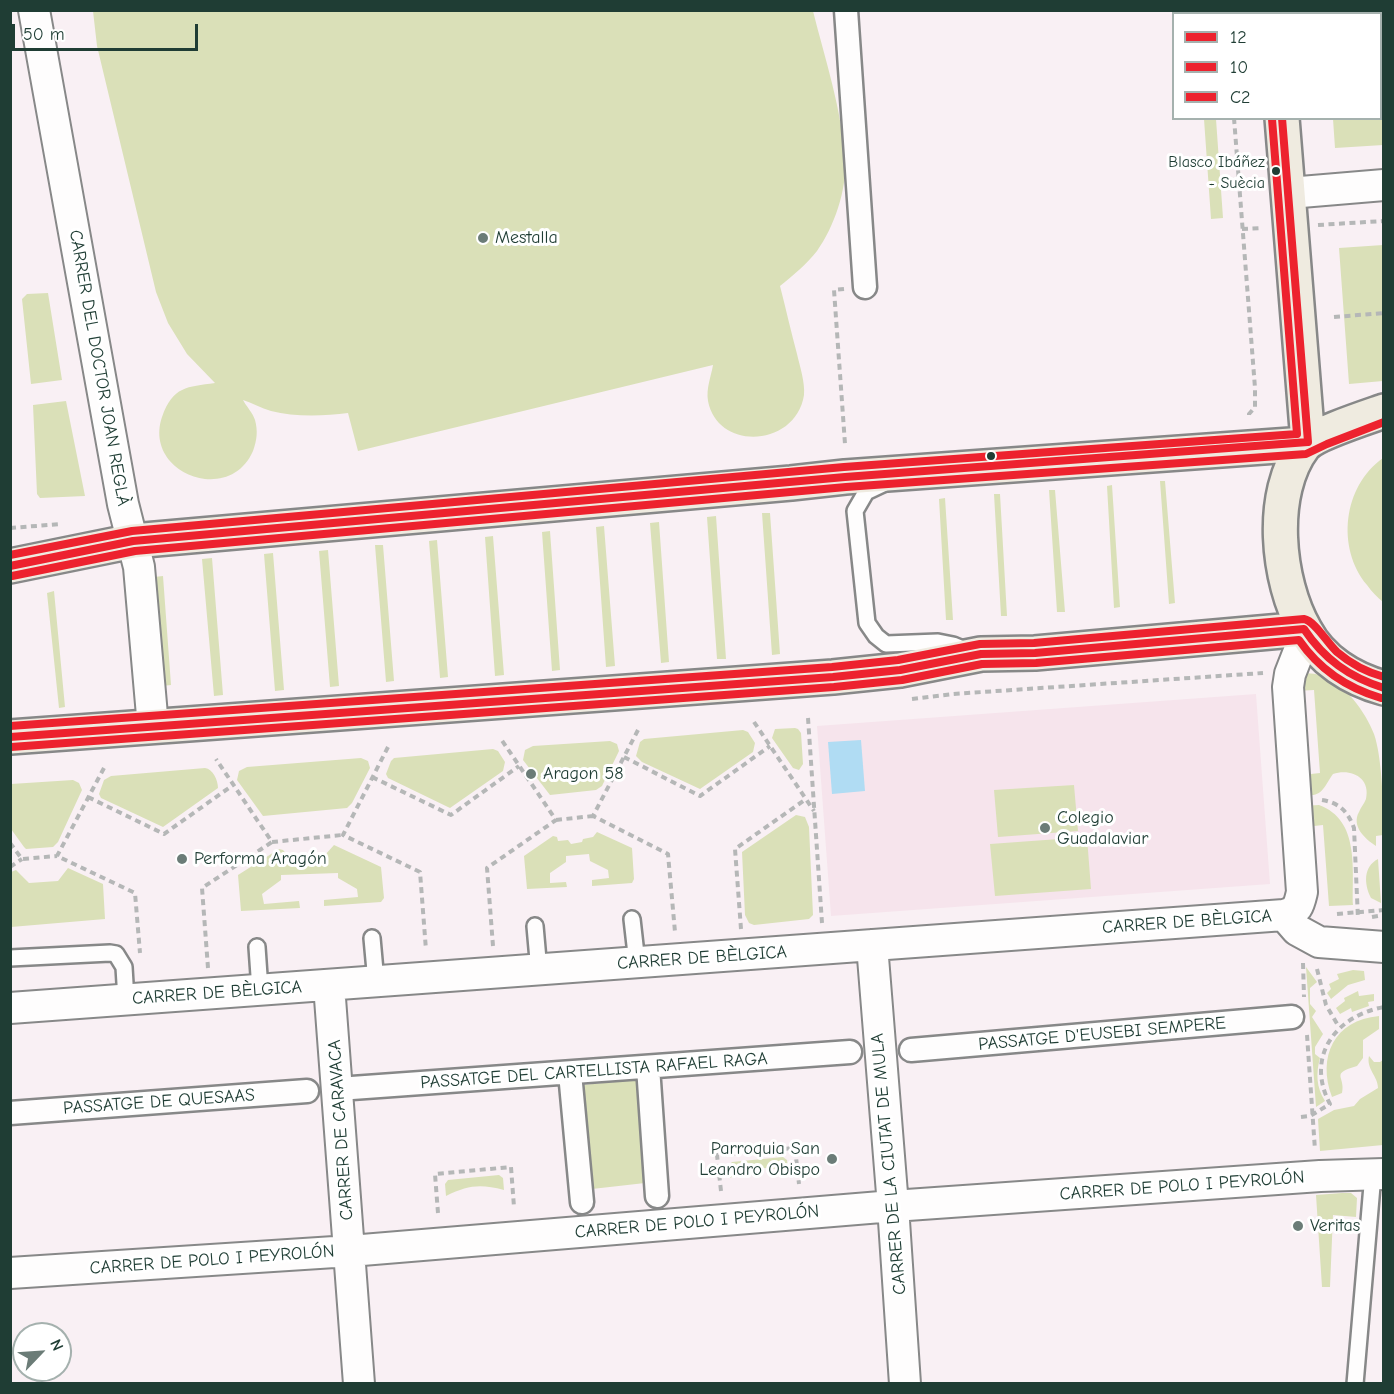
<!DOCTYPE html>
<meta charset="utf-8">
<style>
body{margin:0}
#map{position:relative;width:1394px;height:1394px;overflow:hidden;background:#f9f0f4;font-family:"Comic Neue",sans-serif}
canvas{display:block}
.frame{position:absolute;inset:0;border:12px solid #1f3d34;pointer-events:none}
.legend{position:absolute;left:1172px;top:12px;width:210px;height:108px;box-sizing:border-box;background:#fff;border:2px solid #a5b1ae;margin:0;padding:8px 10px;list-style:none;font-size:18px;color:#1f3d34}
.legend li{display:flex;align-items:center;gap:12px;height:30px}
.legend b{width:30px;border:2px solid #a5b1ae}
.north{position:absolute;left:12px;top:1322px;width:60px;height:60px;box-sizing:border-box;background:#fff;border:2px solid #a5b1ae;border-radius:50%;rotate:65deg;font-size:16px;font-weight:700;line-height:24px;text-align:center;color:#1f3d34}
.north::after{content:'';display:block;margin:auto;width:21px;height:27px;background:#6b7c77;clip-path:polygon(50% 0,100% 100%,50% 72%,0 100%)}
.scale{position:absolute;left:12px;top:24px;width:186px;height:27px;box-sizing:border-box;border:3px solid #1f3d34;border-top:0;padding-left:8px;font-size:18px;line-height:21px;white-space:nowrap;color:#1f3d34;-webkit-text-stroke:4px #fff;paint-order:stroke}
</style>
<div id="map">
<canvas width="1394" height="1394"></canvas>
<div class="frame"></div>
<ul class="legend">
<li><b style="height:8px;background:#ed222e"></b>12</li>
<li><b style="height:8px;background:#ed222e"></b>10</li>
<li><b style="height:8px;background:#ed222e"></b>C2</li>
</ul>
<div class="north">N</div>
<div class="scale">50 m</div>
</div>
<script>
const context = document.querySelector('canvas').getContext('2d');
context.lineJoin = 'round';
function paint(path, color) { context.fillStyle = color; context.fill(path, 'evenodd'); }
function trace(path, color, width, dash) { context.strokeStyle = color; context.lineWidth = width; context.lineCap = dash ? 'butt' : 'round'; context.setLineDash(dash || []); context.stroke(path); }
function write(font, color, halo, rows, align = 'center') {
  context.font = font + ' "Comic Neue",sans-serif'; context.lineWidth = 6; context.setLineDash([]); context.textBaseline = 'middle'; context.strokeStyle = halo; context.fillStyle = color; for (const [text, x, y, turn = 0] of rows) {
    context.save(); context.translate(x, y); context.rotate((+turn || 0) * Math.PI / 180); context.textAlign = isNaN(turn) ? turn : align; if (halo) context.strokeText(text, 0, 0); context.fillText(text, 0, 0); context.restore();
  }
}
paint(new Path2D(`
 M1256,694L1270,884L831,916L817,726Z`), '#f6e4ec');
paint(new Path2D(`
 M93,11H813C825,59 842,110 845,160C847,190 834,227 817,251C807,264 792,276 780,286C786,309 791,332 797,354C800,367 805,382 804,395C796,447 718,452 708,401C706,388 711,377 713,365L358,451L348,413C324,416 294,417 271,411C261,408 252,403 243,400C246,406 253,413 255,420C258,431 257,440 253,451C229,506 143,473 162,417C173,386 187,387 215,383L187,354L168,323L156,292L97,46Z
 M1323,11H1383V145L1335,148L1333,119L1380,118V14L1324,13Z
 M1204,119H1216L1223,218L1211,219Z
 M1383,245V381L1349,384L1339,248Z
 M48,293L62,380L31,384L22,299L27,294Z
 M66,401L85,496L40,498L37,494L33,405Z
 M1383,458V602C1377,597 1372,592 1367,585C1336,548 1343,486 1383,458Z
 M1160,481H1165L1175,603L1169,604Z
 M1112,485L1120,607L1114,608L1107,486Z
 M1049,490H1055L1065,612H1057Z
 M994,494H1000L1007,616H1001Z
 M945,498L953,620H946L939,499Z
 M762,513H770L780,654L772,655Z
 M716,516L726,659H717L707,517Z
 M659,522L669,662L661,663L650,523Z
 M604,526L615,666L606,667L596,527Z
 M550,531L560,670L552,671L542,532Z
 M493,536L504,675L495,676L485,537Z
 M437,540L448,677L440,678L429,541Z
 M375,545H383L394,681L386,682Z
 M328,550L339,686L330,687L319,551Z
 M273,553L284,690L275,691L264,554Z
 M212,558L223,695L214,696L202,559Z
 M163,576L171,685L162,686L154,577Z
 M54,591L65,707L59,708L47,593Z
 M1299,673C1307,673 1315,673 1322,676C1345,683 1366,713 1374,734C1382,756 1384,810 1383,835L1376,836V846C1365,839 1351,826 1359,812C1361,807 1364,804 1366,799C1371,777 1350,768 1333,774C1326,783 1323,796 1310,795L1302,775L1320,773L1314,690L1296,691Z
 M795,728L798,729L801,733L803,764L799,770L793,768L772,738L775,729Z
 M743,730L748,732L755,743L753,752L700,789L642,762L636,756L640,742L644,739Z
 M610,741L617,744L619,751L602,786L596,790L550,795L523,760L525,750L533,746Z
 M493,749L498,751L505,762L503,771L450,808L388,778L386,774L391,761L394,758Z
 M361,758L368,761L370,768L352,803L347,808L263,816L237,780L239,771L247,767Z
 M205,768C213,769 218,780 218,788L163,827L101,798L99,794L104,780L111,776Z
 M73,780L79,783L82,790L58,842L53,847L26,849L24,847L11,829V784Z
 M1074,785L1078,831L998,837L994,790Z
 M1319,805C1360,820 1352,869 1353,905L1329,906L1323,825L1305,827L1303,806Z
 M796,815L805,817L809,827L813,915L809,919L754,925L749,923L745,915L742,852Z
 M597,832L632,848L634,879L632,883L592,886V880L609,878L608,870L590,861L589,854L566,856V862L550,873V883L566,882L567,887L527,889L524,856L553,836L557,837L558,841L568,840L571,844L582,842L583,839L593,837Z
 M1087,837L1091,889L995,896L990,844Z
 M334,845L381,867L384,898L381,902L324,906V900L358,897L357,889L338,878V873L281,875V880L262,894L264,904L299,901L300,908L241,911L238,875L279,849L283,850L291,859L302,858L304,862L315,861L316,857L325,855Z
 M1378,859L1381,903L1371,898C1364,884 1363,867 1378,859Z
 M68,868L103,884L105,919L11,927V872L16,870L29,883L58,881Z
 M1306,967L1317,982L1310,988V1004L1316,1011L1312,1017L1323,1034L1315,1047V1054L1320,1058C1316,1073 1316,1087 1325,1101L1316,1107Z
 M1353,970L1364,971L1365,980L1348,985L1331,999L1327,993L1331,989L1329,984L1339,979L1337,974Z
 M1358,991L1359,996L1374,994V1001L1368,1002L1369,1006L1352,1012L1351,1008L1340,1014L1336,1008L1345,1001L1344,998Z
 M1379,1016V1029L1363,1040V1058L1357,1066C1329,1074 1346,1076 1342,1093L1332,1097C1317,1057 1334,1020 1379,1016Z
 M1369,1056L1374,1062H1380L1383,1060V1145L1320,1151L1318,1119L1334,1110L1354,1106L1360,1099L1378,1088C1378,1076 1366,1069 1369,1056Z
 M635,1080L639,1082L645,1183L592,1189L582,1085Z
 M783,1157L787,1160L788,1172C764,1166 753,1166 730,1178L729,1165L732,1162Z
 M499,1175L503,1178L504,1190C480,1184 469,1185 446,1196L445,1184L448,1180Z
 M1342,1193H1351L1357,1198L1356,1217L1333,1215L1330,1287H1322L1316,1195Z`), '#dae0b8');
paint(new Path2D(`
 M861,740L865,791L832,794L828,742Z`), '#b0dcf3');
const service = new Path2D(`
 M885,483L866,492L855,511L867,623L876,636L886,644L938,642L953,645L965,650
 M632,919L637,963
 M535,926L539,971
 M372,938L376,982
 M257,947L260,990
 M10,958L110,953L116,954L124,967L126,1000
 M1355,1384L1373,1174`);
const pedestrian = new Path2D(`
 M846,10L865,287
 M911,1050L1292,1017
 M648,1067L657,1196
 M570,1073L582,1202
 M338,1089L850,1052
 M10,1113L307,1091`);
const minor = new Path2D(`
 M34,10L123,504L139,567L153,727
 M1289,193L1384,185
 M1284,915C1298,911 1299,905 1302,892L1288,687L1290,674L1306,633
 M872,945L893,1206L905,1384
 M329,985L359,1384
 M10,1008L1284,915L1297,930L1319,942L1384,947
 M10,1273L350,1251L893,1206L1320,1176L1384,1174`);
const primary = new Path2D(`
 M1273,10V14
 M1282,118L1308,442
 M1384,411C1367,417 1314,434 1304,446C1268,493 1277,581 1305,630C1321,660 1351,679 1384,688
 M10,566L133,541L791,483L845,477L1305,444
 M10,737L833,677L900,670L981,654L1035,653L1304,629`);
trace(service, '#878888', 20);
trace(pedestrian, '#878888', 27);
trace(minor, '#878888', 34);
trace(primary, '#878888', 38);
trace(new Path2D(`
 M1228,10V14
 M1380,28L1384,26
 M1380,103L1384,102
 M1234,118L1255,388V407L1249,414V419
 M1318,225L1384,221
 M1242,229L1262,228
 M844,289L834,290L845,444
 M1334,317L1384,313
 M10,528L61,524
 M912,699L953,694L1263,673
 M808,718L822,923
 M754,722L814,811
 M638,730L593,816L668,854L675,932
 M388,747L343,835L420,872L426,950
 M624,757L700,796L770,746
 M104,768L57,856L135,893L140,953
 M372,777L451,815L519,766
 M88,797L164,834L233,785
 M1322,800C1340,803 1348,812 1354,828L1358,919
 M556,820L593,816
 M272,842L342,835
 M10,843L22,859L57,856
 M10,867L22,859
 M1337,914L1384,910
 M1372,917L1384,915
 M741,929L735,849L806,799
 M493,946L487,868L556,820L501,739
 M1303,963L1304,997
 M208,968L202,888L272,842L216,759
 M1317,969L1326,1005L1339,1027
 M1307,1035L1315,1150
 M1301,1117L1310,1116L1330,1104C1305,1057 1335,1016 1384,1007
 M721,1191L717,1155L795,1148L799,1184
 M438,1213L435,1174L511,1167L514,1207`), '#b5b7b7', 4, [6, 4.5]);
trace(service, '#fefdfd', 15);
trace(pedestrian, '#fefdfd', 22);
trace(minor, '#fefdfd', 30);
trace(primary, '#efebe0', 33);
trace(new Path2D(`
 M1282,118L1308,442
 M10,566L133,541L845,477L1308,442
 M10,737L833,677L900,670L981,654L1035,653L1304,629C1324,659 1349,677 1384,688`), '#ed222e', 8);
trace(new Path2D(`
 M12,576L135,551L846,487L1306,454L1327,444L1384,422
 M11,747L834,687L902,680L982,664L1036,663L1299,640C1319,669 1347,688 1381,698`), '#ed222e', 8);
trace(new Path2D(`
 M10,555L132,531L844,467L1297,434L1272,119
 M10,726L832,667L898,660L980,644L1034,643L1304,619C1315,621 1327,643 1337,652C1351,664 1366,672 1384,677`), '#ed222e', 8);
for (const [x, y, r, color] of [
 [1276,171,5,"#1f3d34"],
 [483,238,6,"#6b7c77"],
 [991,456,5,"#1f3d34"],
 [531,774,6,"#6b7c77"],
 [1045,828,6,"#6b7c77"],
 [182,859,6,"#6b7c77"],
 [832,1159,6,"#6b7c77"],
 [1298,1226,6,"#6b7c77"]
]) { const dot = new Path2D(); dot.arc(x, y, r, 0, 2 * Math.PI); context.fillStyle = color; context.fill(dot); trace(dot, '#fff', 2); }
write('16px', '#1f3d34', '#fff', [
 ["Blasco Ibáñez",1265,162],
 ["- Suècia",1265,183]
], 'right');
write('18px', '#1f3d34', '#fff', [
 ["Mestalla",495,238],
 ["Aragon 58",543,774],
 ["Colegio",1057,818],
 ["Guadalaviar",1057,839],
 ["Performa Aragón",194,859],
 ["Parroquia San",820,1149,"right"],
 ["Leandro Obispo",820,1170,"right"],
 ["Veritas",1310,1226]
], 'left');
write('18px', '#1f3d34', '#fff', [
 ["CARRER DEL DOCTOR JOAN REGLÀ",99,368,80],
 ["CARRER DE BÈLGICA",1187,922,-4],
 ["CARRER DE BÈLGICA",702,958,-4],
 ["CARRER DE BÈLGICA",217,993,-4],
 ["PASSATGE D'EUSEBI SEMPERE",1102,1034,-5],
 ["PASSATGE DEL CARTELLISTA RAFAEL RAGA",594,1071,-4],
 ["PASSATGE DE QUESAAS",159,1102,-4],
 ["CARRER DE CARAVACA",341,1130,-94],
 ["CARRER DE LA CIUTAT DE MULA",889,1164,-95],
 ["CARRER DE POLO I PEYROLÓN",1182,1186,-4],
 ["CARRER DE POLO I PEYROLÓN",697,1222,-5],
 ["CARRER DE POLO I PEYROLÓN",212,1260,-4]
]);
</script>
